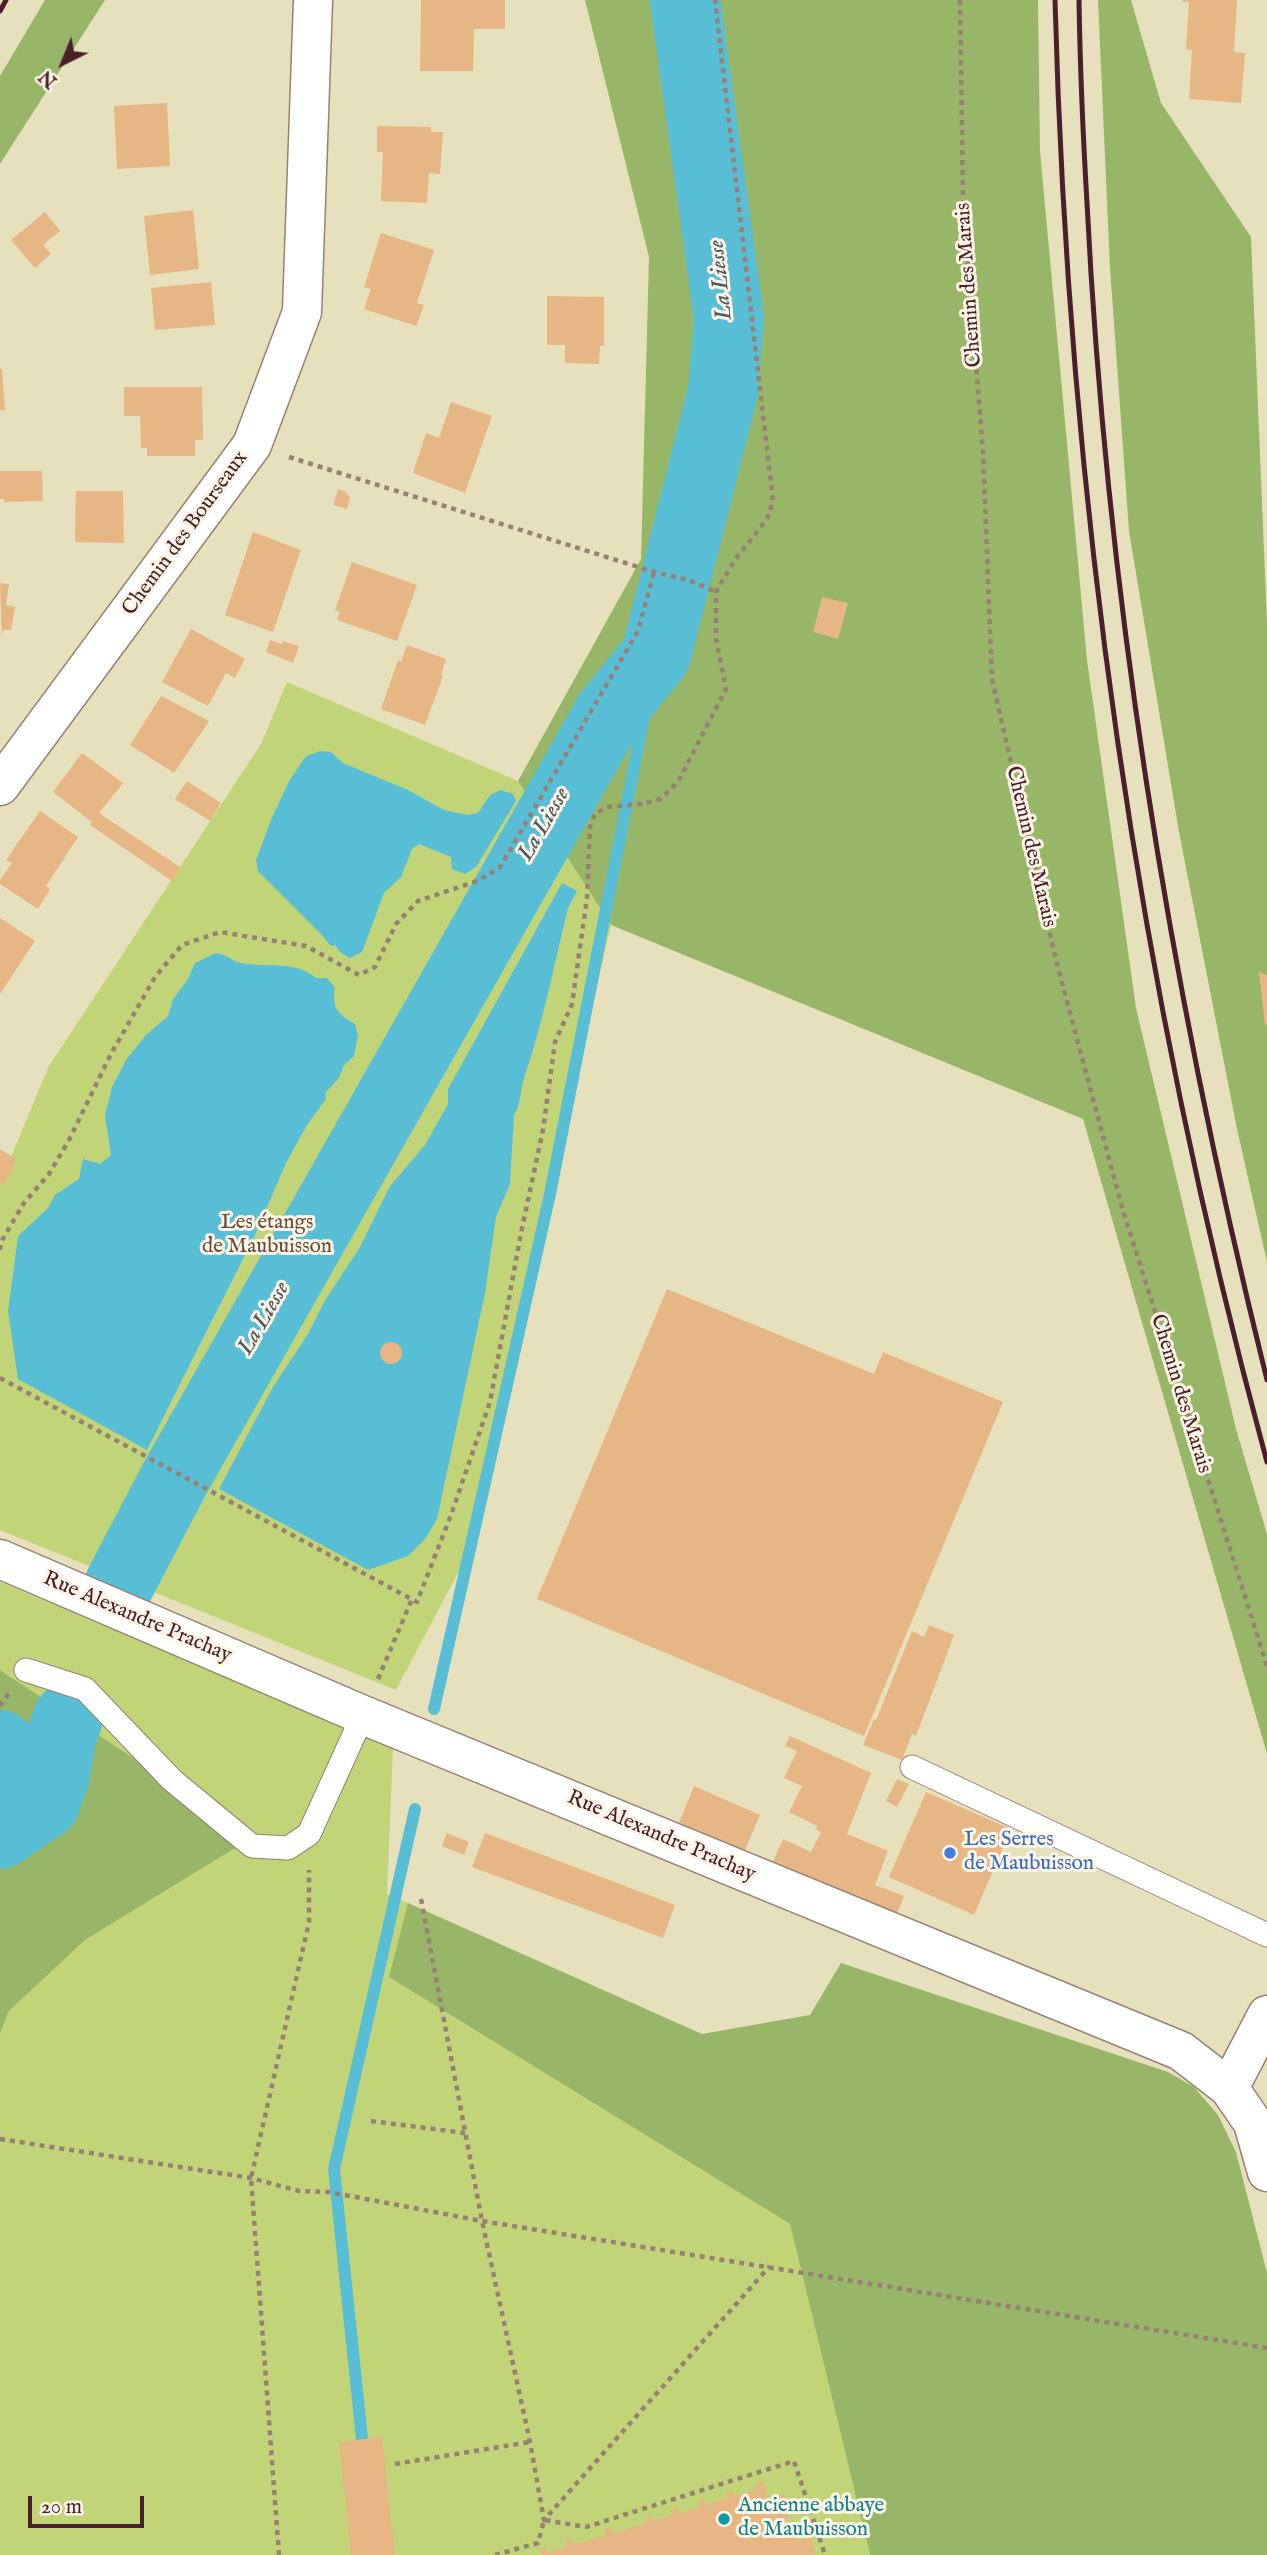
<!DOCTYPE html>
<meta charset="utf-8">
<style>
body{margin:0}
#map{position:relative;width:1267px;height:2555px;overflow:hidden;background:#e7e0bc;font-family:"IM FELL English",serif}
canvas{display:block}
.north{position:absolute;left:28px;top:28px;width:70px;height:70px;-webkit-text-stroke:5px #fcf5e5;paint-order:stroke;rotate:223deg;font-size:19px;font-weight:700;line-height:28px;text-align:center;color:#4a1f2b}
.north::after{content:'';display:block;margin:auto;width:24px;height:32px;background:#4a1f2b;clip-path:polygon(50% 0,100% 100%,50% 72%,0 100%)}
.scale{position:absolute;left:28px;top:2496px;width:116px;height:32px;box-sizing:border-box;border:4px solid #4a1f2b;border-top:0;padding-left:9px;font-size:21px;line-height:24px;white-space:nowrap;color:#4a1f2b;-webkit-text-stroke:5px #fcf5e5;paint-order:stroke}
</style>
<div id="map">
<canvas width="1267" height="2555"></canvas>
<div class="north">N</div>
<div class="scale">20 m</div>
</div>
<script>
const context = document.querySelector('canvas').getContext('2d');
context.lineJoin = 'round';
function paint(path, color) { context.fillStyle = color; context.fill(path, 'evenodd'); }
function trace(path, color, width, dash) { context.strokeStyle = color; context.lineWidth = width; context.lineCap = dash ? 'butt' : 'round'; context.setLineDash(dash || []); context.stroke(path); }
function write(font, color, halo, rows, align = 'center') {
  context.font = font + ' "IM FELL English",serif'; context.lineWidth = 6; context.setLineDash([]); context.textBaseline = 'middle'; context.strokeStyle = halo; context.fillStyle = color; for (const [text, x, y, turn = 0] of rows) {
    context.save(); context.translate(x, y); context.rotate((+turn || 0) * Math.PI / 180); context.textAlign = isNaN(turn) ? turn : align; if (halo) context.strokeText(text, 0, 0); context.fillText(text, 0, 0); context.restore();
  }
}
paint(new Path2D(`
 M287,682L518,781L611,925L469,1552L396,1690L0,1530V1183L49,1066L261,744Z
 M0,1582L393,1747L387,1894L408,1903L390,1977L790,2224L870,2555H0V2034L9,2011L85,1940L252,1837L0,1670Z`), '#c1d578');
paint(new Path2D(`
 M45,0H105L0,164V76Z
 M585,0H1038L1040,151L1087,660L1136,1008L1236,1429L1267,1534V1754L1083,1119L611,925L518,781L641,559L649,257Z
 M1098,0H1131L1161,103L1251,237L1267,623V1262L1237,1129L1179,832L1129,531L1110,268Z
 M0,1670L253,1837L85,1940L9,2011L0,2034Z
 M408,1903L702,2034L810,2015L841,1963L1168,2072L1194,2087L1218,2115L1236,2152L1267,2273V2555H870L790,2224L389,1977Z`), '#98b668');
paint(new Path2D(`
 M321,751L331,752L343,763L408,790L444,810L467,815L478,813L490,795L500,790L513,794L516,801L476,867L465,874L452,869L451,857L419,844L412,849L401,877L384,893L362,952L350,958L341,953L335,945L331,946L321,934L258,871L256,860L271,820L289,781L306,756Z
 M562,883L577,891L568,908C554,965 543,1023 524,1078C520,1090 521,1105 514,1115L510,1184L496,1217L485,1293L437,1519L425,1539L408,1556L368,1570L219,1489L273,1387L308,1334L324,1302L360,1247L390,1186L425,1145L448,1104V1089Z
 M216,953C229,955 231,961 241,963C267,968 295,960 316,978H327L335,988C331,1008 338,1014 355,1024L358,1036L354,1056L344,1065L339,1078L325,1093L326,1099L307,1125L286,1163L255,1235L147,1450L18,1379L8,1311L18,1236L48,1208L55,1195L79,1179L83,1159L100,1164L111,1155L105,1116L112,1087L126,1060L146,1035L168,1016L173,999L188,979L195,963Z`), '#58bed6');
trace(new Path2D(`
 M434,1709L550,1194L656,655
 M362,2439L334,2169L415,1809`), '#58bed6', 12);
trace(new Path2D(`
 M119,1585L174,1480L609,713L656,655L723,391L729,318L685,0
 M0,1745L8,1763L23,1784L49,1792
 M0,1834L45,1803L55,1774L61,1737L68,1718`), '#58bed6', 70);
paint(new Path2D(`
 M421,0H505V29H474L473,71H420Z
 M1183,0H1237L1234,52L1245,53L1241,103L1189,99L1192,50L1186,49L1189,2H1183Z
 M167,103L170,166L117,169L114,106Z
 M377,126L431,127V132H443L440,174L429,173L427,203L381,201L383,152H377Z
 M193,210L199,269L150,275L144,216Z
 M45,212L60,231L43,245L51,254L35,268L11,240Z
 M381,233L434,250L417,303L424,305L416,326L364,309L371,289L364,287Z
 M211,282L215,325L155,330L151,288Z
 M547,296L604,297V346H600L599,364L565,363V345H547Z
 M0,369H2L5,410H0Z
 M124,387H202L203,440H195V456H147V448H141L140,416H124Z
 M451,402L492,416L465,493L413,473L426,433L439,438Z
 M0,471H42L43,501L4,502V499H0Z
 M338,489L346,492L350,498L347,509L333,505Z
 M76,491H123L124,543L75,542Z
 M253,532L301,550L273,632L225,615Z
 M352,562L417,585L397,641L337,620L340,612L335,610Z
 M0,583L9,584L6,605L15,607L11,630H3L2,637Z
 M822,597L848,603L838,639L813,632Z
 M191,629L245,659L235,678L226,673L208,706L162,682Z
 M270,640L282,644L283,641L299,646L293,663L266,652Z
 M407,645L446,659L441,675L443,676L425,725L381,709L398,660L401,662Z
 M161,696L209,721L174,773L130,745Z
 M82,753L123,783L99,813L181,868L172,881L90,825L92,822L53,792Z
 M187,781L221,803L210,821L175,799Z
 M40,811L78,837L46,886L50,889L38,909L0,884V880L12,863L6,860Z
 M0,918L35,941L0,994Z
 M1259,972L1267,975V1024L1265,1025Z
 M0,1149L16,1159L11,1173L3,1185L0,1183Z
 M667,1289L874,1374L883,1352L1003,1402L864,1736L537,1599Z
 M380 1353a11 11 0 1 1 22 0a11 11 0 1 1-22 0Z
 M929,1625L954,1635L916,1736L912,1734L902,1760L863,1745L874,1719L876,1720L912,1631L924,1637Z
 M790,1736L871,1773L847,1834L888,1851L875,1885L904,1896L896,1916L772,1864L783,1839L811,1852L821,1832L816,1829L817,1826L789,1812L802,1786L784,1778L797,1751L785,1746Z
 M897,1779L909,1784L897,1807L886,1801Z
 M694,1786L760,1815L744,1852L679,1823Z
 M926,1792L1011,1829L974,1915L889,1877Z
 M447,1833L469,1842L464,1855L442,1846Z
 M485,1833L675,1905L663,1938L472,1867Z
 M382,2437L395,2555H351L339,2442Z
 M763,2481L768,2500L787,2494L788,2501L783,2503L796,2541L811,2537L816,2555H541L539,2549L546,2547L547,2553L567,2547L566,2541L571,2539L573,2545L606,2535L604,2529L611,2527L613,2533L646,2523L644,2517L651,2516L652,2521L673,2515L671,2509L678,2507L679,2513L700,2507L698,2501L704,2499L706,2505L727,2498L725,2493L732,2491L734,2496L756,2490L754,2484Z`), '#e7b685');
const service = new Path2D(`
 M26,1670L85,1689L172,1780L252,1846L288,1848L309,1834L363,1715
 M912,1767L1267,1935`);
const minor = new Path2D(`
 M0,786L252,445L302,312L313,0
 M1229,2088L1267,2015`);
const tertiary = new Path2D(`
 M0,1559L363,1715L1181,2051L1229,2088L1253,2123L1267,2172`);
trace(service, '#988074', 25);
trace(minor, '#988074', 41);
trace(tertiary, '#988074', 41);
trace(new Path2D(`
 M960,0L963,198L983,452L992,679L1056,960L1121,1204L1267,1666
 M289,457L654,572L689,580L716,592
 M0,1250L1,1242L24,1203L49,1174L69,1140L111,1054L155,977L182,945L220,932L306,946L359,975L375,967L396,924L418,901L480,880L500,867L638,631L654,572
 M0,1378L417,1602L451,1515L490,1402L521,1233L543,1130L555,1042L572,1004L587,898L590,827L595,814L607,807L642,804L660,799L678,782L726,689L716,638V592L734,561L767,519L773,501L715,0
 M378,1679L412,1599
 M0,1706L9,1693
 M421,1899L482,2221L530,2442L544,2520L770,2266
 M371,2121L465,2133
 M0,2139L251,2178L299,2191L329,2192L482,2221L1267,2348
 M395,2464L530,2442
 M279,2555L251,2178L309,1922V1870
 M495,2555L538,2543L544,2520L586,2527L794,2461L825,2555`), '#988074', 4.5, [5, 5]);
trace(service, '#fff', 23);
trace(minor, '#fff', 38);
trace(tertiary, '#fff', 38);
trace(new Path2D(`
 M1055,0C1068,496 1137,984 1267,1462
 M1079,0C1080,68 1083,135 1087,203C1107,601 1171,994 1267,1380
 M0,11L6,0`), '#4a1f2b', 5);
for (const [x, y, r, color] of [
 [950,1853,7,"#3f7fe0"],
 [724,2519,7,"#0f9aa8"]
]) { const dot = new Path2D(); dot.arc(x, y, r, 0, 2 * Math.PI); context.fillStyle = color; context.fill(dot); trace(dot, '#fcf5e5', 2.5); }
write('21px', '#4a1f2b', '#fcf5e5', [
 ["Chemin des Marais",970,285,-94],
 ["Chemin des Bourseaux",186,534,-54],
 ["Chemin des Marais",1030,847,77],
 ["Chemin des Marais",1180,1394,73],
 ["Rue Alexandre Prachay",137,1618,23],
 ["Rue Alexandre Prachay",661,1837,23]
]);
write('21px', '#684c3e', '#fcf5e5', [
 ["Les étangs",267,1224],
 ["de Maubuisson",267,1248]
]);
write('21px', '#366cbe', '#fcf5e5', [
 ["Les Serres",964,1841],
 ["de Maubuisson",964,1865]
], 'left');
write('21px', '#0d838f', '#fcf5e5', [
 ["Ancienne abbaye",738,2507],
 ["de Maubuisson",738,2531]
], 'left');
write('italic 23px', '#4f5767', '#fcf5e5', [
 ["La Liesse",722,280,-96],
 ["La Liesse",545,825,-60],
 ["La Liesse",265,1319,-60]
]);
</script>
